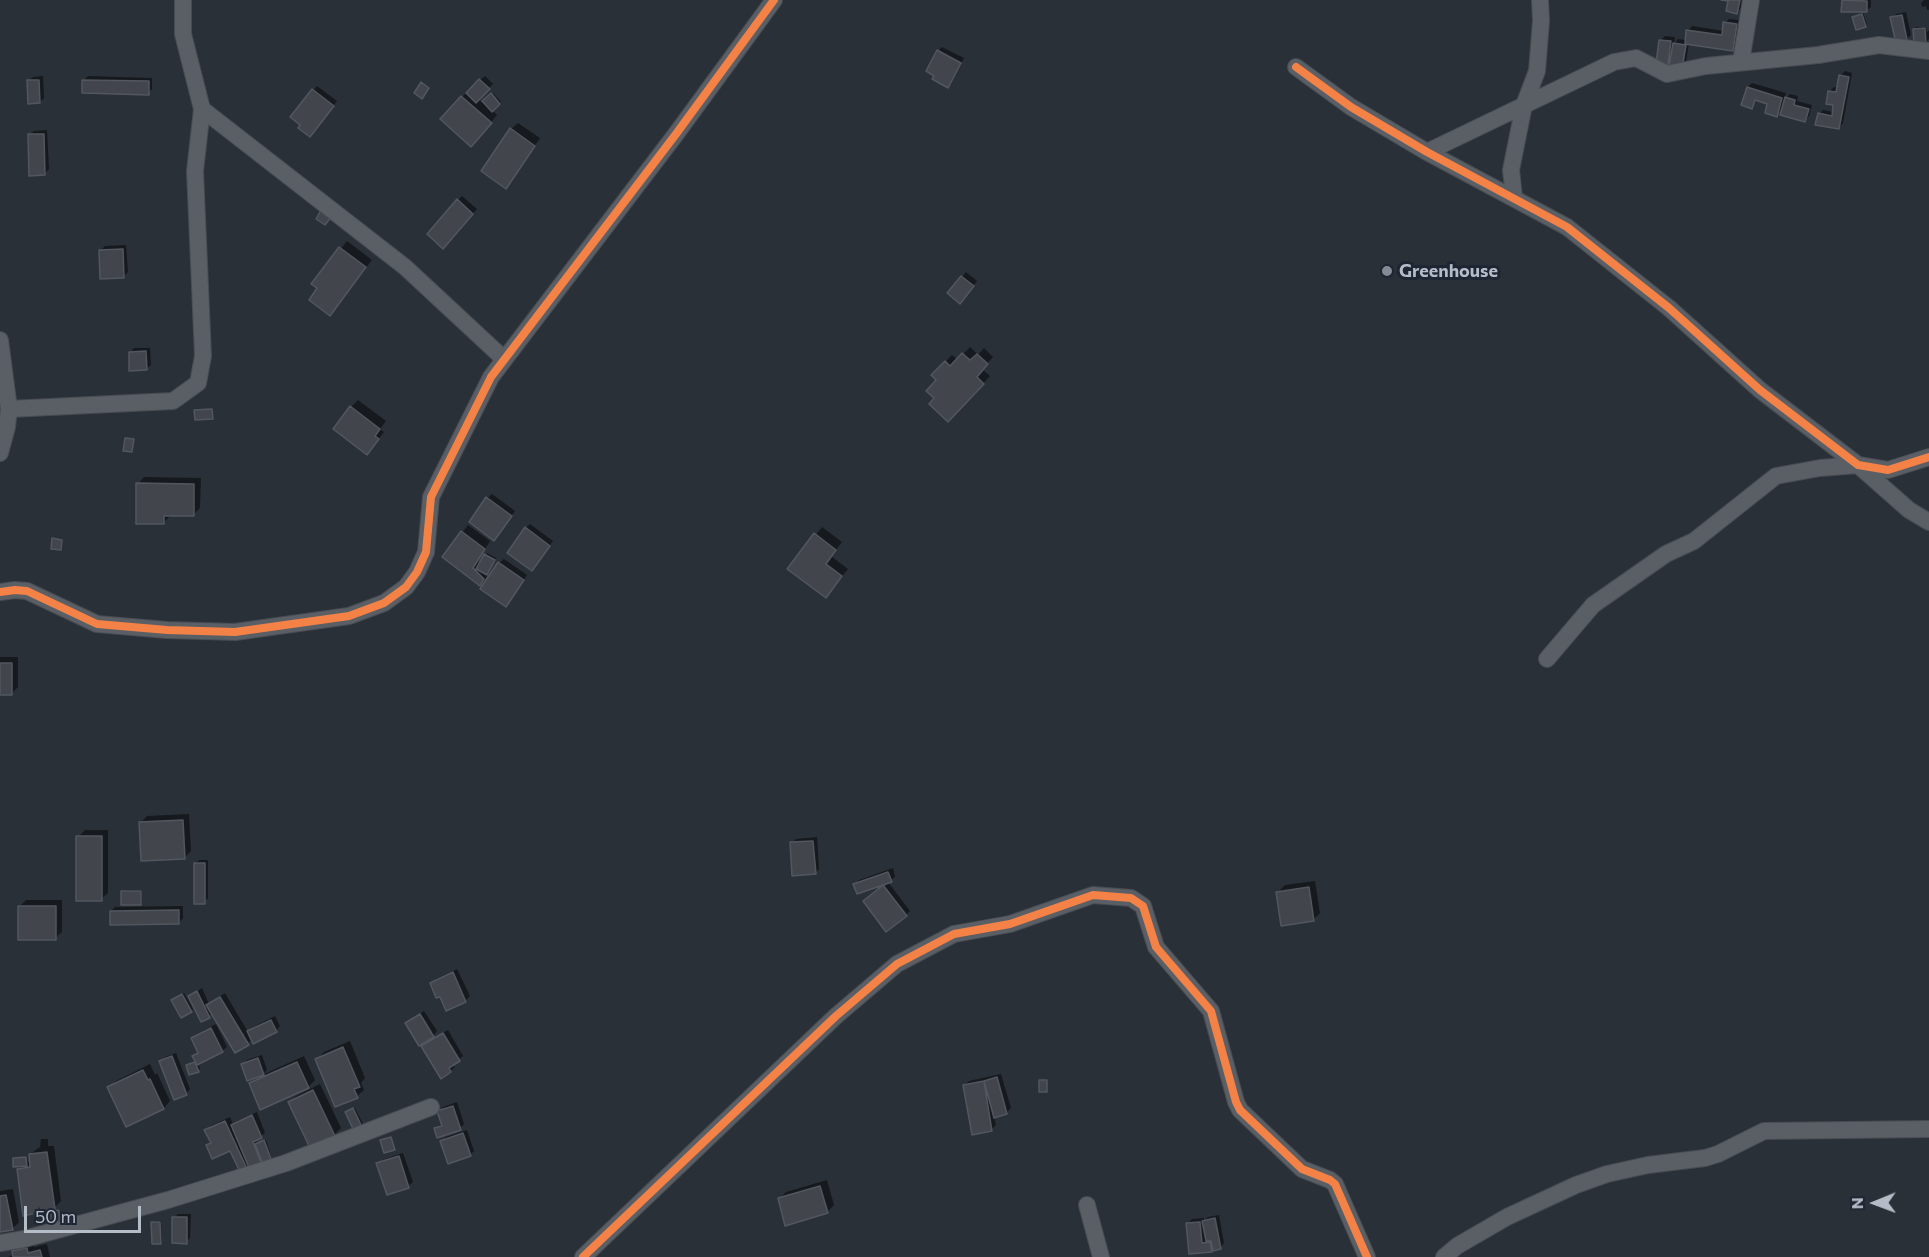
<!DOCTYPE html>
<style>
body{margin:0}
#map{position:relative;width:1929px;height:1257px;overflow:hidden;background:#2a3037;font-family:Commissioner,sans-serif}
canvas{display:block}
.north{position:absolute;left:1845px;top:1173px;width:60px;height:60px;-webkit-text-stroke:4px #1d2632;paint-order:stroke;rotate:269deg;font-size:16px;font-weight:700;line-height:24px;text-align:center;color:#b4bcc8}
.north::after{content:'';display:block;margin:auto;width:21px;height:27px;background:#b4bcc8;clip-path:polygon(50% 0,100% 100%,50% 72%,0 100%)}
.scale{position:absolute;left:24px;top:1206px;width:117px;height:27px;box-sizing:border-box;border:3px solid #b4bcc8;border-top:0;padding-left:8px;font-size:18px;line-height:21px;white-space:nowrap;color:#b4bcc8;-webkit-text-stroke:4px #1d2632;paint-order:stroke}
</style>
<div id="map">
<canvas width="1929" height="1257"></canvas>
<div class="north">N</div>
<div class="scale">50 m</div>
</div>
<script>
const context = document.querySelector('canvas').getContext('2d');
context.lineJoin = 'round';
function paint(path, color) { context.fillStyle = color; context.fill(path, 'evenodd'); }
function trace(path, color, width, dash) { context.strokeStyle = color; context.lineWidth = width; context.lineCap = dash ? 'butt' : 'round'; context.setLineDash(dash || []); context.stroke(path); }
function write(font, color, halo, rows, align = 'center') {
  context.font = font + ' Commissioner,sans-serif'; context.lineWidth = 6; context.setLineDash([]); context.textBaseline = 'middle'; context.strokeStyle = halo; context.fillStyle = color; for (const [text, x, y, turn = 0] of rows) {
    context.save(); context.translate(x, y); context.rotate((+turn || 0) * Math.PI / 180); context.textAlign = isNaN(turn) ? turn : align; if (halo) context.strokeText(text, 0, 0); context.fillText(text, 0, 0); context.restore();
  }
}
paint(new Path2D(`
 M1728,0H1742L1741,8L1737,12Z
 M1843,0H1871V7L1866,11Z
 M1924,0H1929V10H1927L1926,6L1922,7L1921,3Z
 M1906,12L1911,35L1906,39L1892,18L1896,14Z
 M1863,13L1867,24L1865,26L1853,17Z
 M1729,19L1740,20L1737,45L1732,50L1689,43L1686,62L1682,67L1672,59L1668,63L1661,40L1665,36L1675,37L1674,44L1678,39L1685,40L1681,64H1684L1688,31L1692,26L1724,31L1725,23Z
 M1916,27H1926L1927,33L1929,30V39L1926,42L1914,29Z
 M942,47L964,58L948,86L938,51Z
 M1845,71L1852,73L1843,123L1839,128L1819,114L1823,110L1834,112L1835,104L1829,92L1834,87L1838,88L1840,76Z
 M43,76L44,98L40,102L28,81L33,77Z
 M88,76L152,78V89L148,93L84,80Z
 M485,76L493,84L478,99L483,103L493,93L501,102L492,110L497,115L478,138L442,119L462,97Z
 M1752,83L1786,93L1784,100L1790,94L1798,96L1797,101L1812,105L1809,116L1805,121L1783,108L1776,115L1769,103L1757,99L1752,107L1748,87Z
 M317,86L337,101L314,131L292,116Z
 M518,123L540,138L512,180L506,187L511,129Z
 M47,130L49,169L44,174L29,135L34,131Z
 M462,196L477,209L447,243L458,200Z
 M347,241L372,260L330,314L319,288L314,283Z
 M126,245L128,272L123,277L100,251L105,246Z
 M966,272L977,281L964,297L949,293Z
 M970,347L978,355L984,348L993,357L982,369L990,376L955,414L936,398L938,380L933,375L952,355L958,360Z
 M134,348H150L151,365L146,369L130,353Z
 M358,400L386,421L380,429L384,432L373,446L351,407Z
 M144,477L201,478L200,508L194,514L170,516L164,522L138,484Z
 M492,494L515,511L498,534L488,498Z
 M530,524L553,541L532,569L526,528Z
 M468,525L490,541L478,561L481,563L487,553L496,558L486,578L480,584L444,557Z
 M822,527L842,542L831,556L848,569L826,596L790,569Z
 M504,559L527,575L510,601L499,563Z
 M0,657H18V687L11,694H0Z
 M189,814L191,851L184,858L141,822L147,816Z
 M85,830H108V893L101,899L78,837Z
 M817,837L819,869L815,873L791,843L796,839Z
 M199,860H208V898L204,902L195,864Z
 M893,868L895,877L888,882L910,911L906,915L869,897L888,883L855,884L859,880Z
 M1315,881L1320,913L1313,920L1278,892L1285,885Z
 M124,890H142V902L141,903L123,892Z
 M26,900H62V932L55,938L19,907Z
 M183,906V918L179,923L111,911L115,907Z
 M457,969L470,996L465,1001L440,995L432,983L436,979Z
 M202,988L209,1004L225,993L248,1032L253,1027L275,1016L280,1026L276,1031L252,1039L248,1044L213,1013L202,1020L190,996Z
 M184,993L193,1009L191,1011L175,998Z
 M424,1011L437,1031L433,1036L407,1023Z
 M216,1024L227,1047L222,1051L198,1063L200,1069L190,1073L188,1065L197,1061L194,1056L198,1052L192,1038L197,1034Z
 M448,1030L463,1056L453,1064L455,1067L450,1071L427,1042Z
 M350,1041L365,1078L361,1083L364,1090L357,1096L336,1105L317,1059L324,1052Z
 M176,1053L190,1089L186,1094L161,1062L165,1057Z
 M262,1055L267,1070L262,1075L304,1056L315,1080L308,1087L251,1084L259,1075L243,1064L247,1060Z
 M150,1064L155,1075L157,1073L170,1101L164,1108L127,1125L109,1088L116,1081Z
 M1001,1074L1011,1108L1006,1113L994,1116L996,1125L992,1129L965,1085L969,1081Z
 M320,1084L341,1128L334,1135L289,1102L296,1096Z
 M457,1102L464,1124L460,1128L435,1129L442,1124L439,1112L443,1107Z
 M355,1108L364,1126L362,1127L349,1111Z
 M257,1112L265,1133L257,1139L258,1143L266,1140L271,1156L261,1164L247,1170L231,1149L208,1146L212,1142L206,1130L210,1126L230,1117L233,1124L237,1121Z
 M467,1130L474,1151L470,1155L442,1141L446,1137Z
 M41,1139H48V1146H54L61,1201L52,1210L60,1209L61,1218L59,1220L49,1212L53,1208L19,1169L23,1164L14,1159L27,1156L28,1162H31L30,1154L40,1147Z
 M403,1153L413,1182L408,1186L378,1164L382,1160Z
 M827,1180L834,1205L827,1212L779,1199L786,1192Z
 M13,1189L19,1222L12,1229L0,1231V1191Z
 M178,1214H191L190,1238L186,1242L174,1218Z
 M1219,1215L1224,1243L1220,1248H1213L1211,1250L1191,1252L1187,1224L1192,1219L1204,1218V1221L1208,1217Z
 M154,1221H161L162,1241L160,1242L152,1223Z
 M33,1242L34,1247L47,1244L50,1257H8L14,1255L13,1252L20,1245Z`), '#0007');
const building = new Path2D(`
 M1721,0H1740L1737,14L1726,11L1728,1Z
 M1842,0L1867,1V12H1841Z
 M1862,14L1866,27L1856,30L1852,17Z
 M1902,15L1907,40L1895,39L1890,17Z
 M1723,22L1737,24L1733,51L1685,44L1686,30L1722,35Z
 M1925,28L1926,44L1914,45L1913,29Z
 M1659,40L1671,41L1668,65L1656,63Z
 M1673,43L1686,45L1682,68L1669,66Z
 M937,50L961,63L948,88L932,79L934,76L926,71Z
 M1839,75L1849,77L1839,129L1815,125L1818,113L1832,116L1833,105L1826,104L1828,91L1836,92Z
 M479,79L490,89L476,103L466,93Z
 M27,80H39L40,103L28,104Z
 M82,80L149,81V95L82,93Z
 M421,82L429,88L422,99L414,93Z
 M1747,87L1782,98L1777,117L1765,113L1767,104L1755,100L1752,109L1741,105Z
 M312,89L334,106L310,137L298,128L300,125L290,117Z
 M491,93L500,104L492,112L482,101Z
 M461,96L492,123L471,147L440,119Z
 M1785,97L1795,100L1794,105L1809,109L1805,122L1780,115Z
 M510,128L535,146L506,189L481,171Z
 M28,134H44L45,175L29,176Z
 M457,199L473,214L443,249L427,234Z
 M321,210L331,217L325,225L316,219Z
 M339,247L366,267L330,316L309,300L317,288L311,284Z
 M123,249L124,278L100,279L99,250Z
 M961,276L974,286L960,304L947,293Z
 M146,351L147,370L129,371V352Z
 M962,353L970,360L977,354L988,364L977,377L984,384L948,422L929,404L934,398L926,391L936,380L931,375L945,361L950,366Z
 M350,406L380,429L375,436L379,439L367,455L333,429Z
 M212,409L213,419L195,420L194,410Z
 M125,438L134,439L132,452L123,451Z
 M136,483L194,484V516H164V524H136Z
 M486,497L512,516L494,541L469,522Z
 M525,527L550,546L532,571L507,553Z
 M461,531L485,549L473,568L484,579L480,586L442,557Z
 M814,533L836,550L826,564L842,576L826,598L787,569Z
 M52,538L62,540L61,550L51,549Z
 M484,554L495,560L487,575L476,569Z
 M498,562L524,580L506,607L480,589Z
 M0,663H12V695H0Z
 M183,820L185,859L141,861L139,822Z
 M76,836H102V901H76Z
 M813,841L816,874L792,876L790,842Z
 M194,863H205V904H194Z
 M888,872L892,882L857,894L853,884Z
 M883,885L907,916L886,932L863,901Z
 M1309,887L1314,921L1281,926L1276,892Z
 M121,891H141V905H121Z
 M18,906H56V940H18Z
 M179,910V924L110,925V911Z
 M453,972L466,1002L446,1011L440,997L436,998L430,983Z
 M197,991L210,1018L201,1022L188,996Z
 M182,994L192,1012L181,1018L171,1000Z
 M220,997L249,1045L235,1053L206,1005Z
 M420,1014L434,1037L419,1046L405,1023Z
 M271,1020L277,1032L253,1044L247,1031Z
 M211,1028L223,1052L197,1065L192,1056L198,1053L191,1038Z
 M443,1033L460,1061L449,1068L451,1072L441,1079L421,1046Z
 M343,1047L360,1087L354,1089L358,1098L335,1107L315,1059Z
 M172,1056L187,1095L174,1100L159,1061Z
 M258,1058L264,1075L247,1081L241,1064Z
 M195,1062L199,1072L189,1075L186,1065Z
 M297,1062L309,1088L260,1110L249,1083Z
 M143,1070L148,1080L150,1079L164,1109L126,1127L107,1087Z
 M997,1077L1007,1114L994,1118L984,1081Z
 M1039,1080H1047V1092H1039Z
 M984,1081L992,1131L972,1135L963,1085Z
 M313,1090L335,1136L310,1148L288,1102Z
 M453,1106L461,1130L437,1138L434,1128L442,1126L437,1111Z
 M353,1108L363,1129L355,1133L345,1112Z
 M252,1115L262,1138L253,1142L262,1165L250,1170L231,1125Z
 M225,1121L248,1171L241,1174L230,1151L212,1159L206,1145L211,1143L204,1130Z
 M463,1133L471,1156L448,1164L440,1141Z
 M391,1137L395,1150L384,1153L380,1140Z
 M264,1140L271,1159L262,1162L255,1144Z
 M47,1152L55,1209L23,1216L17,1169L30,1167L29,1154Z
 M399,1156L409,1188L387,1195L376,1163Z
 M26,1157L27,1166L13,1167V1158Z
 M820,1186L828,1213L785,1226L778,1198Z
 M6,1195L13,1230L0,1232V1196Z
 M59,1210L60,1221L48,1222L47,1211Z
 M172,1217H187V1244L172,1243Z
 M1215,1218L1221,1249L1213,1251L1211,1241H1206L1202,1221Z
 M151,1222H160L161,1244H152Z
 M1200,1222L1202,1243L1210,1242L1212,1252L1189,1254L1186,1223Z
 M27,1248L28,1253L40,1250L42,1257H13L12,1251Z`);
paint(building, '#42464c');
trace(building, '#52575f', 1.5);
const minor = new Path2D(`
 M1741,62L1751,0
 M1296,67L1351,107L1427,152L1567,227L1669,308L1760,390L1858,465L1888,470L1929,457
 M202,109L405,267L504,359
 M1427,152L1614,62L1636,58L1667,74L1706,66L1818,55L1879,45L1929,51
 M1514,197L1511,170L1524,105L1537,71L1541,21L1540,0
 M0,340L9,409L7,427L0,453
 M9,409L173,401L198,383L203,356L195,171L202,109L183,34V0
 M0,592L15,590L27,591L97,624L167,630L235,632L349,616L384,603L406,587L417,572L426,552L431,497L491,377L676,134L774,0
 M1547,659L1593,605L1666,554L1694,541L1776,476L1820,468L1858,465L1909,510L1929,522
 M1087,1205L1101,1257
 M0,1243L24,1239L168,1200L286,1163L431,1107
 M583,1257L836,1016L897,964L954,934L1010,924L1093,895L1131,898L1143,906L1156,947L1211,1011L1236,1102L1240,1110L1302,1169L1330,1180L1335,1184L1367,1257
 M1444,1257L1457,1246L1507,1217L1576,1185L1607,1174L1648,1165L1705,1158L1718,1154L1764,1131L1929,1129`);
trace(minor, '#484c52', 18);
trace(minor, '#5a5e65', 16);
trace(new Path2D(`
 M1296,67L1351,107L1427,152L1567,227L1669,308L1760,390L1858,465L1888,470L1929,457
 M0,592L15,590L27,591L97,624L167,630L235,632L349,616L384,603L406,587L417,572L426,552L431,497L491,377L676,134L774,0
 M583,1257L836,1016L897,964L954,934L1010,924L1093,895L1131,898L1143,906L1156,947L1211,1011L1236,1102L1240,1110L1302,1169L1330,1180L1335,1184L1367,1257`), '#f48246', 8);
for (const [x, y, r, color] of [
 [1387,271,6,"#848b95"]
]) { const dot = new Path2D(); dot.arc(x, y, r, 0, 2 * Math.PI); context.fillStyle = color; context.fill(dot); trace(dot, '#1d2632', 2); }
write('bold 18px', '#b4bcc8', '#1d2632', [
 ["Greenhouse",1399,271]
], 'left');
</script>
